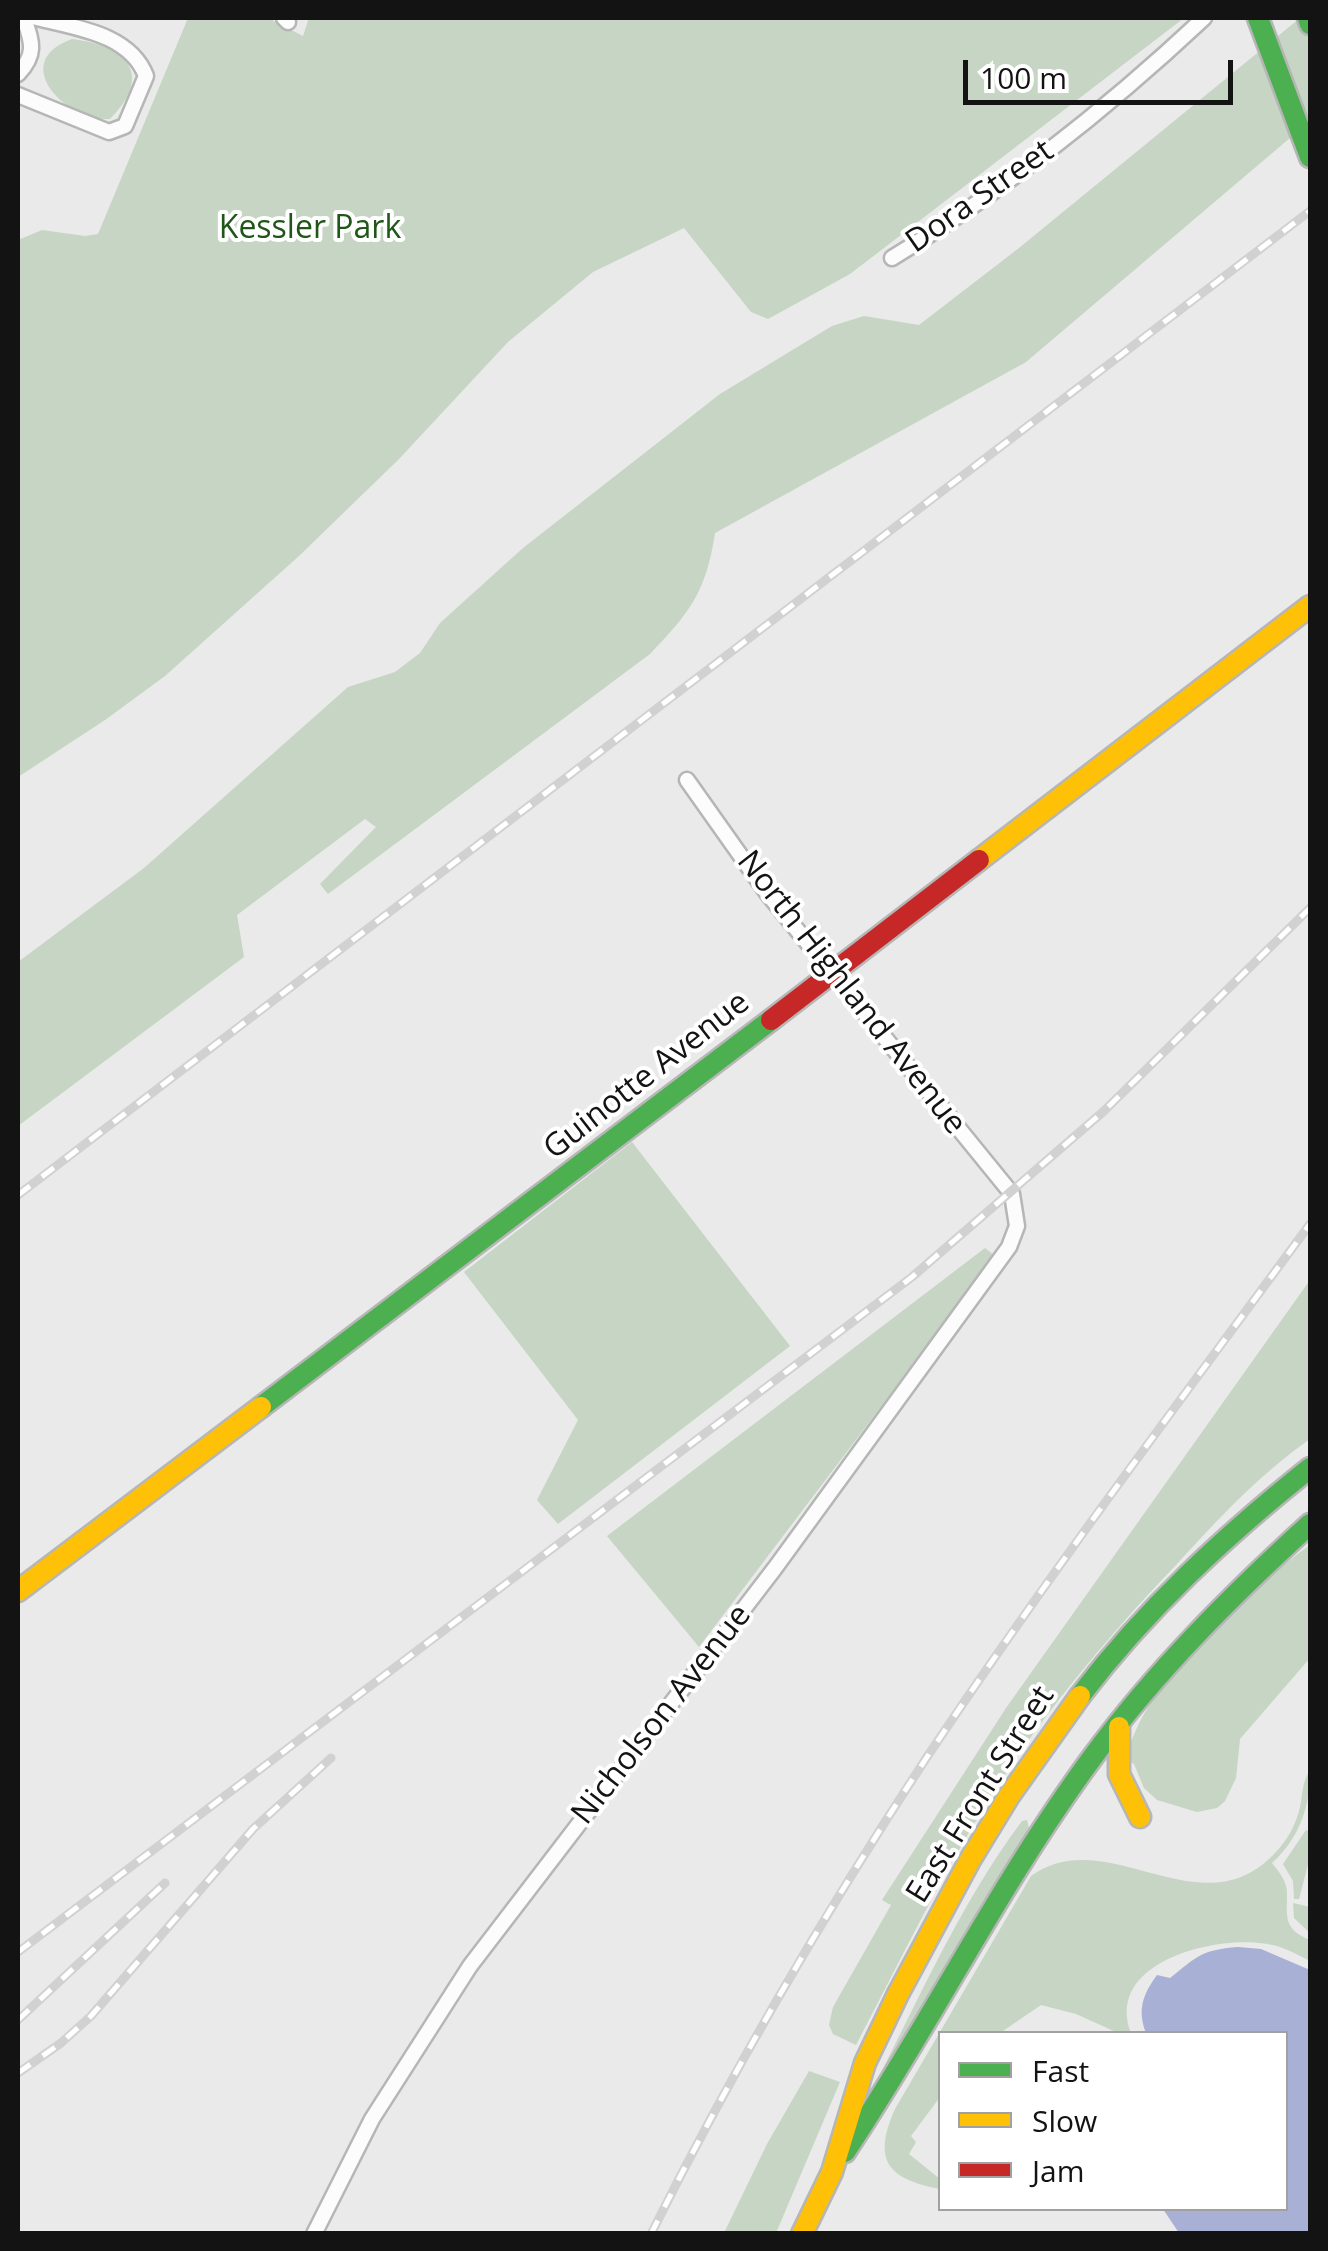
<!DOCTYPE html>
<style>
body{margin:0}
#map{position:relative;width:1328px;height:2251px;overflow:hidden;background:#e9eae9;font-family:"Open Sans",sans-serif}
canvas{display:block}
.frame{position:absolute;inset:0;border:20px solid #121312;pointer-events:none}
.legend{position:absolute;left:938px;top:2031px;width:350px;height:180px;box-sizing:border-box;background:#fff;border:2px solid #a0a1a0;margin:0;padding:12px 18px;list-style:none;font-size:30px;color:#121312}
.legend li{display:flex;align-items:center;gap:20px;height:50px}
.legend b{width:50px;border:2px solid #a0a1a0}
.scale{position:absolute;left:963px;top:60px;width:270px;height:45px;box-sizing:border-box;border:5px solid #121312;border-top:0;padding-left:12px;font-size:30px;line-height:35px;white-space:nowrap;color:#121312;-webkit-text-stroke:8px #fff;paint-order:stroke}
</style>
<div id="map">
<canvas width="1328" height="2251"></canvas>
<div class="frame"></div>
<ul class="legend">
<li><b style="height:12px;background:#4caf50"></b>Fast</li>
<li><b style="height:12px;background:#ffc107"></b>Slow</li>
<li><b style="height:12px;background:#c62828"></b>Jam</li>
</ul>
<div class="scale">100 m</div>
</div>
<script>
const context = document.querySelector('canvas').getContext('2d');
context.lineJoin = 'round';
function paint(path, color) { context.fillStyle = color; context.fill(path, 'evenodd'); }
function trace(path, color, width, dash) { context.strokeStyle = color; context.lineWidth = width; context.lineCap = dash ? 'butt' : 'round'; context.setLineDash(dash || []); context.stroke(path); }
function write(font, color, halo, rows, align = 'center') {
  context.font = font + ' "Open Sans",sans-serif'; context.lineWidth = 8; context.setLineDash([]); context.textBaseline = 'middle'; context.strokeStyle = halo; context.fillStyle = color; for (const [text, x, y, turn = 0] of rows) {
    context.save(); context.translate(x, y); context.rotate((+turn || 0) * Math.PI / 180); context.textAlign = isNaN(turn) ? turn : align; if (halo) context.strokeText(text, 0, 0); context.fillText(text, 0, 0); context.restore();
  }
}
paint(new Path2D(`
 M188,18H274L273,21L303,36L309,18H1184L850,274L768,319L751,312L684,228L593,272L508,342L399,459L299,556L165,676L105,720L18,777V240L42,230L85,236L98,234Z
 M1300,18H1310V121L1026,362L715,533C706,592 690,612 650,654L328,894L320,884L376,827L365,819L237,915L244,957L18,1126V962L144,868L348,687L395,672L420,653L440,623L523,548L720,394L832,326L864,316L919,325L1019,248Z
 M72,39C124,45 156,73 110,119C65,121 8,62 72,39Z
 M632,1142L790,1346L558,1524L537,1500L578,1420L464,1272Z
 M985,1248L995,1256L699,1647L607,1536Z
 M1310,1280V1439C1260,1474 1218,1519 1177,1564C1122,1621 1071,1681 1025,1745C959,1838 909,1944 856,2045L833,2034L829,2025L833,2007L891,1905L882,1900L1006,1708Z
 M1310,1545V1658L1240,1739L1236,1778L1225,1801L1217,1808L1197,1812L1157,1800L1144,1788L1134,1764L1125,1758C1132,1739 1139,1720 1151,1703C1186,1653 1261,1579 1310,1545Z
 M1310,1770C1311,1805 1299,1839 1272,1863C1279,1872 1287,1881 1287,1893C1287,1917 1283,1929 1310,1940V1961C1296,1954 1283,1946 1267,1944C1215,1935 1104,1962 1131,2033H1118L1076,2014L1041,2005L1000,2033L941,2034L940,2097L911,2136L916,2142L909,2154L940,2179V2189C888,2179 872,2161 895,2109L1031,1876C1107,1821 1200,1932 1274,1854C1287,1841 1296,1825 1300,1807C1303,1793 1302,1782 1310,1770Z
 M1027,1820L1029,1828L863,2108C913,2012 957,1908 1022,1821Z
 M1306,1830L1310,1832V1857L1299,1899H1294L1293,1881L1283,1864Z
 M1293,1903L1310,1907V1933L1294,1918Z
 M809,2071L840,2082L776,2233H724L767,2144Z`), '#c6d5c4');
paint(new Path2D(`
 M1238,1947L1261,1949L1310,1970V2233H1179L1163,2209L1286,2208V2034L1146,2033C1137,2010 1143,1994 1157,1975L1170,1978C1197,1957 1200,1950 1238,1947Z`), '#a9b0d5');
const street = new Path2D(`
 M284,18L288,22
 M18,74C37,54 32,42 24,18
 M18,95L109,132L125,126L146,76C130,34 77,28 37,18
 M892,258C1005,190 1108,108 1204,18
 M314,2234L372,2119L470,1966L775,1568L1009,1247L1017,1226L1012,1194L767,893L687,780`);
const fast = new Path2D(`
 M1258,18L1310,157
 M1308,18L1310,24
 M261,1407L771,1020
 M1080,1696C1146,1609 1225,1536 1310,1468
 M845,2152C931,2023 1000,1883 1092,1758C1155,1672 1231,1596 1310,1524`);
const slow = new Path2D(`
 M979,860L1310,606
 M18,1591L261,1407
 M1119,1727V1774L1140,1817
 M802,2234L832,2172L865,2063L898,1994L970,1860L1009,1796L1080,1696`);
const jam = new Path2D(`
 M771,1020L979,860`);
trace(street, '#b5b6b5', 19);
trace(fast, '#b5b6b5', 25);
trace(slow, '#b5b6b5', 25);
trace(jam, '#b5b6b5', 25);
trace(street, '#fcfcfc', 14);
trace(fast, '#4caf50', 20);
trace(slow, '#ffc107', 20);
trace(jam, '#c62828', 20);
const rail = new Path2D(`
 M18,1195L1310,211
 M18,1952L912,1277L1104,1111L1310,908
 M18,2020L165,1883
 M18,2073L61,2043L91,2016L253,1829L331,1758
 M651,2234C733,2069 826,1911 927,1757C1048,1575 1181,1400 1310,1224`);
trace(rail, '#d1d1d1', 9);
trace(rail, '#fff', 5, [15]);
write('32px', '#121312', '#fff', [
 ["Dora Street",980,197,-35],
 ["North Highland Avenue",851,993,52],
 ["Guinotte Avenue",647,1076,-38],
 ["Nicholson Avenue",662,1715,-52],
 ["East Front Street",981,1795,-58]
]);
write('32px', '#215619', '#fff', [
 ["Kessler Park",310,229]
]);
</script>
